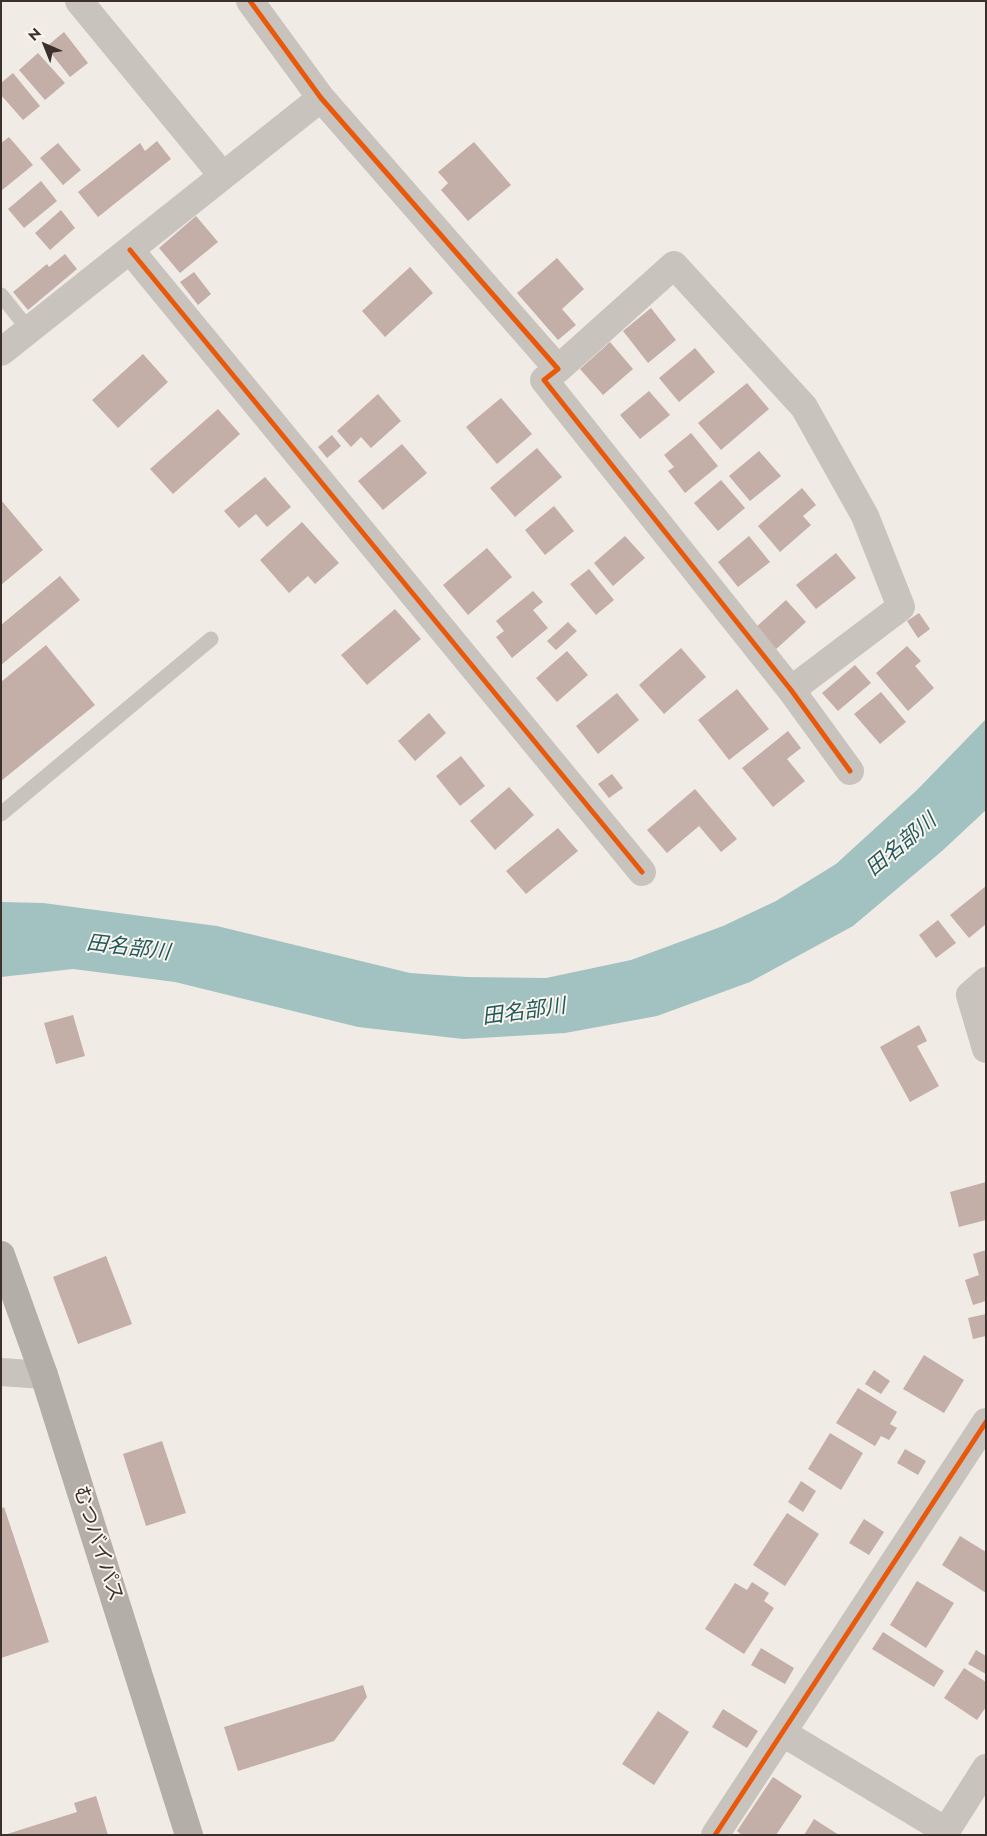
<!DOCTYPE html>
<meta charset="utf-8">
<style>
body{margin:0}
#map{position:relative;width:987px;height:1836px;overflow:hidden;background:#f0ebe5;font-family:Jost,sans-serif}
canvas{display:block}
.frame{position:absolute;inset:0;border:2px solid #3b302b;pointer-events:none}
.north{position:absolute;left:20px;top:20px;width:50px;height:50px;-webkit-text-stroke:4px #fbf5ee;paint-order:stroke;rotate:316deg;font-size:14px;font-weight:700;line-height:20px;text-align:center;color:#3b302b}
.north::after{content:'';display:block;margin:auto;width:18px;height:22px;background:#3b302b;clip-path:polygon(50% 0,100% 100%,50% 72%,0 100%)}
</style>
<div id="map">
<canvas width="987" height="1836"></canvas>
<div class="frame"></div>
<div class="north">N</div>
</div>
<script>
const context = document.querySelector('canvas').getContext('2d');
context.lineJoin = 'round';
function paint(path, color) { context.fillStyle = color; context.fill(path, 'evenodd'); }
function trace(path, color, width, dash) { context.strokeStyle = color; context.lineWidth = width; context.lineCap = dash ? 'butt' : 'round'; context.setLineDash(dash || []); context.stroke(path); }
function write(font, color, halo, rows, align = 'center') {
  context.font = font + ' Jost,"Noto Sans JP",sans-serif'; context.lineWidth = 4; context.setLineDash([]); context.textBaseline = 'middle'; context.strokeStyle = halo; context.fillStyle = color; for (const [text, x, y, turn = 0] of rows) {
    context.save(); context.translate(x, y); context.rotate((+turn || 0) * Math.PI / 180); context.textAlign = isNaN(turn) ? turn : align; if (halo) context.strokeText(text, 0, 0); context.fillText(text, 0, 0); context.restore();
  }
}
paint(new Path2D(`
 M986,719V810L942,851L853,926L750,982L657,1016L565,1033L463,1039L358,1027L175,982L73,969L1,977V902L43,903L217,926L410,973L467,977L546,978L631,960L723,926L776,901L836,864L917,790Z`), '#a1c2c1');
paint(new Path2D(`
 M64,32L88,63L70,77L46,47Z
 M38,53L65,83L45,100L19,70Z
 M13,73L40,106L23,120L1,95V83Z
 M9,137L33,165L1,191V143Z
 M157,141L171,159L98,217L78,192L140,143L145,151Z
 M474,142L511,185L468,221L441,190L448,183L438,172Z
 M58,143L81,170L63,185L40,158Z
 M41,181L57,201L24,228L8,209Z
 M61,210L75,228L50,250L35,233Z
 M196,216L218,242L180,273L159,248Z
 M65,254L77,269L28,310L13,292L47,264L49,267Z
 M557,258L584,289L562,309L576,325L558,340L517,293Z
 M410,267L433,293L385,337L362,311Z
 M194,272L211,294L198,305L180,282Z
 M651,308L676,340L648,363L623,331Z
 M610,342L633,369L603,395L580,369Z
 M695,348L715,372L679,402L659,378Z
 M143,354L168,382L118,428L92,400Z
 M747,383L769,409L721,450L698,423Z
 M649,391L670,415L640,439L620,415Z
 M378,394L401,421L371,448L361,437L351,447L337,431Z
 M501,398L532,434L497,464L466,427Z
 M218,409L240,434L173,494L150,469Z
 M691,433L718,466L685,493L668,471L674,467L664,455Z
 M332,435L341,446L327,458L318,447Z
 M402,444L427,473L383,510L358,481Z
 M537,448L562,477L515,517L490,488Z
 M759,451L781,476L750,501L729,476Z
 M265,477L291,507L267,527L256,514L239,528L224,511Z
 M721,480L745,508L718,531L694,503Z
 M802,488L816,505L803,516L811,525L780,552L758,526Z
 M1,500L43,550L1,585Z
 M554,506L574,531L545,555L525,530Z
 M302,522L339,563L315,584L308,576L289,593L260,560Z
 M625,536L645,558L613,586L594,563Z
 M749,536L770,562L738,587L718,562Z
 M487,548L512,577L468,615L443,585Z
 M836,553L856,578L816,609L796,585Z
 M589,569L614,600L596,615L570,584Z
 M60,576L80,600L1,665V625Z
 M533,591L543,602L533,610L548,628L512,658L496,637L504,631L496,621Z
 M786,600L806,622L774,651L754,629Z
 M395,609L421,639L367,685L341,655Z
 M919,613L930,629L918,638L907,621Z
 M568,622L577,631L556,650L547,641Z
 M46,645L95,705L1,781V682Z
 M907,646L921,661L915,666L934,688L908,711L876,673Z
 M681,648L706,677L664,714L639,685Z
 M567,651L588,675L557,702L536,678Z
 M855,665L871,683L838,711L822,693Z
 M737,689L769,729L729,760L698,720Z
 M881,692L906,722L880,744L854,714Z
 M617,693L639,720L598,754L576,726Z
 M429,713L446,733L415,761L398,741Z
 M788,731L801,748L787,759L805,781L773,807L742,768Z
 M461,756L485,786L460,806L436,776Z
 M612,774L623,788L609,798L598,784Z
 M509,787L534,815L495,850L470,821Z
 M695,789L737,839L721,852L699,826L667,853L647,830Z
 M558,828L578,851L526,894L506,871Z
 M986,886V924L969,938L950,915Z
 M938,920L956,943L936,958L919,935Z
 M73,1015L85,1056L56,1064L44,1023Z
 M919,1025L927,1041L917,1046L939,1086L910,1102L880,1047Z
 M986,1182V1220L959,1227L950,1192Z
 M986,1250V1301L973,1305L965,1280L979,1275L973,1254Z
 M106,1256L132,1324L78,1344L53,1277Z
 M986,1314V1336L973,1339L968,1318Z
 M924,1355L964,1380L944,1413L903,1389Z
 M874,1370L890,1381L881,1394L865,1384Z
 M858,1388L897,1412L890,1424L897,1428L889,1440L881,1436L875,1446L836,1423Z
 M830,1433L863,1453L841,1490L808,1469Z
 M162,1441L186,1513L146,1526L123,1454Z
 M905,1449L926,1461L918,1475L897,1463Z
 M801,1481L816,1491L803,1512L788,1502Z
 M4,1507L49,1642L1,1658V1509Z
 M787,1513L819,1534L785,1586L753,1565Z
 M864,1519L884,1532L869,1555L849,1543Z
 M960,1536L986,1552V1593L942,1565Z
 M917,1581L954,1603L926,1648L890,1625Z
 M752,1582L769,1593L764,1601L774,1608L744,1654L705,1629L735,1583L747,1590Z
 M883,1632L944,1671L934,1687L872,1649Z
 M761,1648L794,1668L785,1684L751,1665Z
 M976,1650L986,1656V1674L968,1664Z
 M964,1668L986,1682V1707L977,1720L944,1698Z
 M363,1685L367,1697L334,1741L238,1771L224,1727Z
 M723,1709L758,1731L747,1748L712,1727Z
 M658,1711L689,1732L654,1785L622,1764Z
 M773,1777L802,1796L776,1835H742L737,1831Z
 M96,1796L108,1835H4L77,1812L74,1803Z
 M814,1819L839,1835H804Z`), '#c3afa7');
trace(new Path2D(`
 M1,295L29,330
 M1,814L211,639`), '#c9c3be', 15);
trace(new Path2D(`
 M79,1L223,176
 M250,1L321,98L558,369L544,380L791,690L850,771
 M130,250L642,872
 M1,352L321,98
 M558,369L674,265L804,407L865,516L901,607L791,690
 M986,981L970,995L986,1049
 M1,1372L44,1375
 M783,1733L946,1831L986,1768
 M715,1835L986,1422`), '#c9c3be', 28);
trace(new Path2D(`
 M1,1255L44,1375L189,1835`), '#b4aea8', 28);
trace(new Path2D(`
 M250,1L321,98L558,369L544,380L791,690L850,771
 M130,250L642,872
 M715,1835L986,1422`), '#e8590c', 5);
write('20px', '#3b302b', '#fbf5ee', [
 ["むつバイパス",97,1544,72]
]);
write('italic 21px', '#1f5a5e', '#fbf5ee', [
 ["田名部川",902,846,-40],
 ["田名部川",128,949,7],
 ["田名部川",524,1013,-8]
]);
</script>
